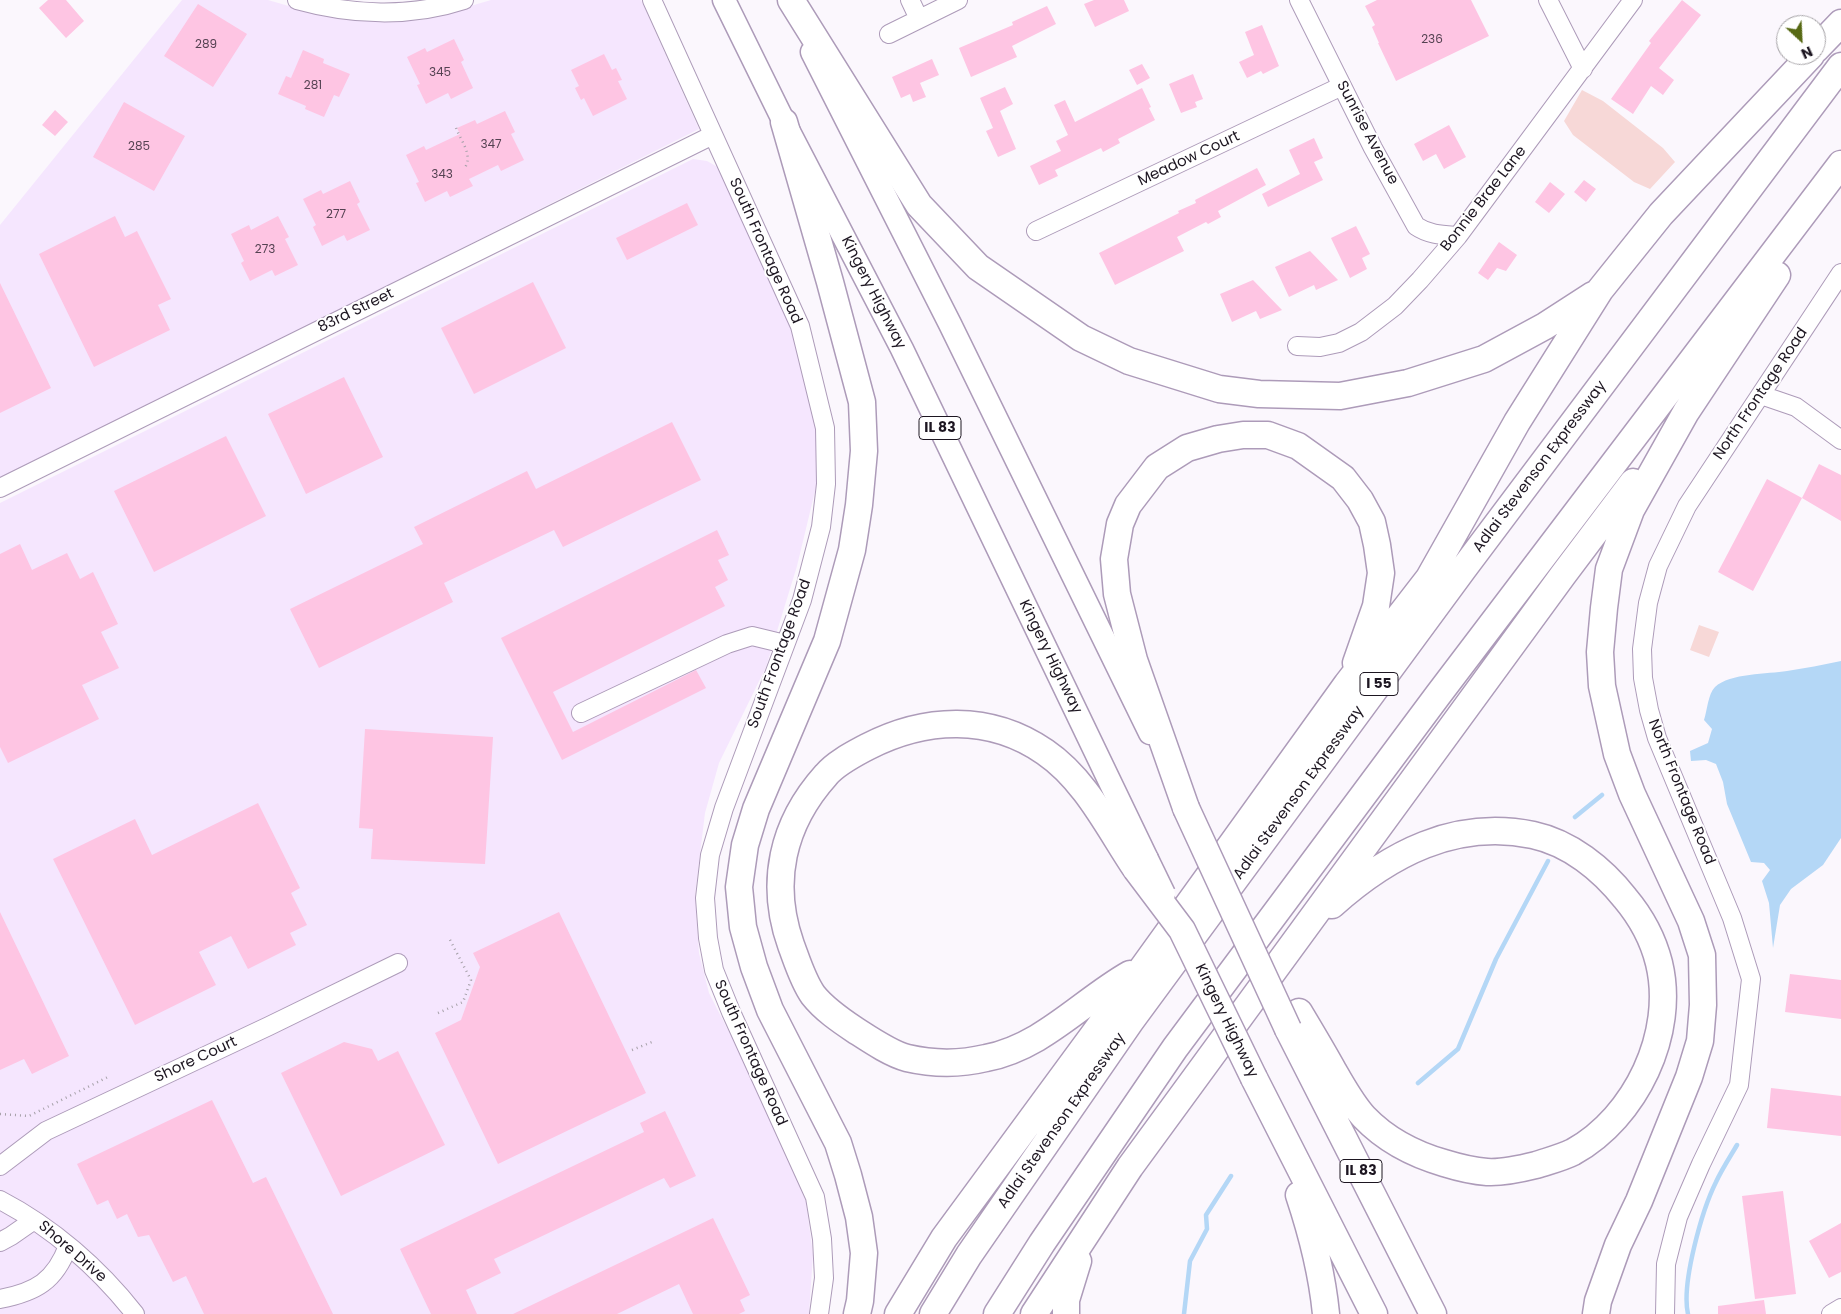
<!DOCTYPE html>
<style>
body{margin:0}
#map{position:relative;width:1841px;height:1314px;overflow:hidden;background:#fbf7fd;font-family:Poppins,sans-serif}
canvas{display:block}
.north{position:absolute;left:1776px;top:15px;width:50px;height:50px;box-sizing:border-box;background:#fff;border:1px solid #a5a2a6;border-radius:50%;rotate:155deg;font-size:14px;font-weight:700;line-height:20px;text-align:center;color:#1d1621}
.north::after{content:'';display:block;margin:auto;width:18px;height:22px;background:#576914;clip-path:polygon(50% 0,100% 100%,50% 72%,0 100%)}
</style>
<div id="map">
<canvas width="1841" height="1314"></canvas>
<div class="north">N</div>
</div>
<script>
const context = document.querySelector('canvas').getContext('2d');
context.lineJoin = 'round';
function paint(path, color) { context.fillStyle = color; context.fill(path, 'evenodd'); }
function trace(path, color, width, dash) { context.strokeStyle = color; context.lineWidth = width; context.lineCap = dash ? 'butt' : 'round'; context.setLineDash(dash || []); context.stroke(path); }
function write(font, color, halo, rows, align = 'center') {
  context.font = font + ' Poppins,sans-serif'; context.lineWidth = 4; context.setLineDash([]); context.textBaseline = 'middle'; context.strokeStyle = halo; context.fillStyle = color; for (const [text, x, y, turn = 0] of rows) {
    context.save(); context.translate(x, y); context.rotate((+turn || 0) * Math.PI / 180); context.textAlign = isNaN(turn) ? turn : align; if (halo) context.strokeText(text, 0, 0); context.fillText(text, 0, 0); context.restore();
  }
}
paint(new Path2D(`
 M182,0H268L323,16L383,21L423,20L491,0H641L699,129L0,480V225Z
 M693,159L707,161L723,170L797,341L810,388L816,433V487L797,566L766,667L719,763L705,813L695,895L699,953L709,993L776,1124L806,1202L813,1254L809,1314H0V503Z`), '#f5e6fe');
paint(new Path2D(`
 M1582,90L1603,101L1663,148L1675,162L1650,189L1634,182L1573,135L1564,121Z
 M1699,625L1719,632L1709,657L1690,650Z`), '#f7d8d7');
paint(new Path2D(`
 M1841,661V838L1823,865L1791,889L1780,905L1773,948L1769,903L1762,881L1770,870L1764,863L1751,862L1727,804L1723,782L1716,764L1706,760L1691,761L1690,751L1708,743L1712,729L1704,720C1707,711 1708,694 1715,687C1730,673 1768,674 1787,671C1805,668 1823,665 1841,661Z`), '#b4d7f6');
trace(new Path2D(`
 M1575,817L1602,795
 M1418,1083L1458,1049L1496,959L1548,861
 M1184,1314L1190,1261L1207,1229L1206,1215L1231,1176
 M1688,1314C1681,1284 1702,1210 1716,1182C1722,1169 1730,1157 1737,1145`), '#b4d7f6', 4.5);
paint(new Path2D(`
 M48,0H66L84,21L66,38L39,8Z
 M1094,0H1124L1129,11L1095,27L1084,4Z
 M1377,0H1471L1489,36L1396,81L1378,43H1379L1372,27L1375,25L1365,6Z
 M1682,0L1701,15L1659,68L1674,80L1663,95L1651,86L1633,114L1611,99L1651,43L1649,41Z
 M198,4L247,34L213,87L164,56Z
 M1047,6L1056,24L1012,46L1017,57L971,77L959,48L1013,25L1012,22Z
 M1262,25L1279,66L1263,74L1261,71L1247,78L1239,62L1254,55L1245,32Z
 M454,39L464,60L461,62L473,88L451,99L448,93L426,104L417,85L420,84L407,57L425,48L427,52Z
 M303,50L324,59L323,63L350,74L339,97L334,95L324,117L305,109L306,106L278,94L286,76L291,78Z
 M604,54L612,70L616,68L622,80L618,81L627,99L593,116L584,98L581,100L575,88L579,86L571,70Z
 M932,59L939,75L920,83L926,97L913,102L910,94L901,98L892,77Z
 M1142,64L1150,78L1137,85L1129,70Z
 M1193,74L1203,99L1195,102L1197,107L1181,113L1169,84Z
 M1005,87L1013,104L1000,111L1016,149L998,157L986,131L993,128L980,98Z
 M1142,88L1151,107L1149,108L1155,120L1118,139L1120,143L1103,152L1101,148L1055,170L1058,176L1039,185L1030,166L1061,151L1056,141L1068,135L1054,105L1065,100L1075,122Z
 M124,102L185,136L154,191L93,157Z
 M55,110L68,122L55,136L42,125Z
 M505,111L515,132L511,134L524,160L501,171L498,165L469,179L473,186L450,197L447,191L425,202L416,183L419,182L406,155L424,146L426,150L460,134L457,128L475,120L477,124Z
 M1449,125L1466,157L1444,169L1436,154L1423,161L1414,144Z
 M1314,138L1323,158L1314,162L1323,180L1268,207L1262,194L1300,174L1289,150Z
 M1257,168L1266,185L1218,211L1221,217L1208,224L1206,222L1177,237L1184,251L1115,285L1099,253L1179,213L1178,211L1196,203L1195,200Z
 M1584,180L1596,189L1586,202L1574,192Z
 M350,181L360,202L357,204L370,230L347,241L344,235L322,246L313,227L316,225L303,199L321,190L323,194Z
 M1550,182L1565,194L1549,213L1535,202Z
 M687,203L698,225L627,260L616,238Z
 M115,216L125,237L137,231L171,299L158,305L170,330L94,367L39,254Z
 M278,216L289,237L285,239L298,265L275,276L272,270L250,281L241,263L244,261L231,234L249,225L251,230Z
 M1356,226L1370,254L1362,258L1367,269L1350,278L1331,238Z
 M1499,242L1517,255L1506,271L1497,268L1488,280L1478,273Z
 M1310,251L1338,280L1316,290L1314,285L1289,297L1275,267Z
 M1253,280L1282,310L1260,319L1256,311L1232,322L1220,294Z
 M533,282L566,348L474,394L441,328Z
 M0,283L51,388L0,413Z
 M344,377L383,457L306,494L268,414Z
 M672,422L701,480L563,547L554,530L444,583L453,602L319,668L290,609L423,544L414,527L527,471L536,489Z
 M226,436L266,516L154,572L114,491Z
 M1819,464L1841,475V521L1802,498Z
 M1767,479L1802,498L1753,591L1718,572Z
 M717,530L729,555L718,560L728,580L715,587L725,606L553,692L573,732L696,670L706,688L562,760L501,638Z
 M20,544L32,570L67,553L80,579L93,572L118,624L101,632L119,668L82,685L99,719L8,763L0,747V554Z
 M365,729L493,737L485,864L371,859L373,829L359,828Z
 M258,803L300,888L291,893L307,925L290,933L296,945L248,969L231,936L199,952L216,985L135,1025L53,859L135,819L152,855Z
 M0,912L69,1056L32,1074L24,1059L0,1070Z
 M559,912L646,1093L498,1164L435,1033L461,1020L480,967L473,953Z
 M1790,974L1841,980V1019L1785,1012Z
 M344,1042L372,1049L378,1061L398,1051L445,1145L341,1196L281,1073Z
 M1771,1088L1841,1096V1136L1767,1128Z
 M212,1100L253,1183L266,1177L333,1314H204L186,1276L173,1282L149,1235L138,1237L127,1214L117,1219L108,1200L97,1205L77,1164Z
 M665,1111L696,1176L670,1188L664,1178L494,1259L501,1273L466,1290L477,1314H431L400,1249L644,1132L640,1123Z
 M1783,1191L1796,1294L1755,1299L1742,1196Z
 M713,1218L750,1295L740,1300L745,1311L739,1314H693L679,1284L617,1314H513Z
 M1841,1223V1272L1829,1278L1809,1241Z
 M1764,1300L1766,1314H1718V1306Z`), '#fec5e3');
const minor = new Path2D(`
 M297,0C351,15 410,18 464,0
 M652,0L800,326L825,428L826,484L821,527L802,600L724,808L710,855L705,898L708,938L714,970L731,1012L815,1197L822,1239L824,1278L819,1314
 M910,0L919,19
 M1299,0L1373,148L1416,226C1429,235 1443,235 1458,236
 M1548,0L1583,69
 M889,34L958,0
 M1036,231L1342,86
 M1297,346L1320,347L1339,343L1361,332L1395,306L1420,280L1458,236L1633,0
 M1761,395L1796,407L1841,440
 M0,488L713,135
 M581,713L727,644L752,636L785,644
 M0,1166L46,1131L269,1026L398,963
 M0,1200C52,1227 99,1268 135,1314
 M0,1242L11,1236L34,1220
 M0,1299C36,1292 55,1281 68,1246
 M1665,1314L1666,1264L1678,1217L1701,1164L1739,1085L1751,979L1732,918L1657,738L1649,710L1643,678L1642,649L1648,603L1658,566L1687,506L1841,273
 M1831,1314L1841,1308`);
const major = new Path2D(`
 M724,0L784,122L902,349L1147,859
 M812,52L950,324L1150,733`);
const highway = new Path2D(`
 M791,0L919,205L978,267L1081,338L1129,361L1219,389L1259,394L1340,396L1408,383L1484,359L1545,326L1593,295
 M1816,49L1841,23
 M784,122L830,282L862,402L864,451L859,505L852,550L827,641L756,809L745,845L739,887L743,927L754,967L770,1010L838,1143L848,1175L859,1217L864,1253L860,1301L857,1314
 M1186,808L1134,660L1117,594L1114,559L1120,524L1128,505L1157,467L1187,448L1218,439L1243,435H1268L1298,446L1343,478L1360,500L1372,522L1377,545L1381,573L1376,606L1356,663
 M1130,974C1082,1001 1043,1047 986,1058C961,1064 933,1064 907,1058C891,1054 869,1039 855,1030C840,1020 824,1009 813,995C803,981 797,961 791,945C769,883 782,824 826,775C836,763 854,754 867,747C925,717 990,714 1045,752C1086,780 1109,829 1136,869
 M1299,1012C1311,1032 1323,1052 1334,1072C1343,1087 1352,1104 1364,1117C1386,1140 1413,1154 1444,1163C1457,1167 1473,1171 1487,1172C1503,1173 1520,1169 1536,1165C1548,1161 1561,1158 1573,1152C1636,1117 1676,1033 1659,963C1653,939 1641,917 1625,898C1602,869 1570,843 1533,835C1455,819 1389,854 1332,905
 M1288,1029L1433,1314
 M1254,1078L1374,1314
 M1299,1195C1312,1234 1322,1273 1326,1314
 M898,1314L944,1238L1144,966L1347,684L1429,578L1517,422L1600,290L1661,214L1811,55
 M933,1314L969,1255L1130,1022L1464,568L1841,66
 M997,1314L1042,1243L1175,1048L1438,695L1841,164
 M1034,1314L1130,1167L1563,575L1633,482
 M1066,1314V1300L1078,1261
 M1596,1314L1598,1301L1618,1245L1639,1201L1689,1077L1700,1041L1703,1005L1702,955L1691,921L1632,794L1617,754L1602,686L1600,652L1604,608L1609,569L1631,510L1686,412L1777,275`);
trace(minor, '#ad9bb9', 20);
trace(major, '#ad9bb9', 25);
trace(highway, '#ad9bb9', 29);
trace(new Path2D(`
 M456,128C461,141 474,156 464,169
 M438,1013L463,1002L471,980L449,938
 M632,1050L652,1042
 M0,1114L29,1116L108,1077`), '#a6a1a9', 2.5, [1, 4]);
trace(minor, '#fff', 18);
trace(major, '#fff', 22);
trace(highway, '#fff', 26);
const majorBridge = new Path2D(`
 M1147,859L1164,894`);
const highwayBridge = new Path2D(`
 M1186,808L1288,1029
 M1136,869L1182,930L1254,1078`);
trace(majorBridge, '#ad9bb9', 25, []);
trace(highwayBridge, '#ad9bb9', 29, []);
trace(majorBridge, '#fff', 22);
trace(highwayBridge, '#fff', 26);
write('12px', '#554252', null, [
 ["236",1432,40],
 ["289",206,45],
 ["345",440,73],
 ["281",313,86],
 ["347",491,145],
 ["285",139,147],
 ["343",442,175],
 ["277",336,215],
 ["273",265,250]
]);
for (const [x, y, w] of [
 [940,428,42],
 [1379,684,38],
 [1361,1171,42]
]) { const box = new Path2D(); box.roundRect(x - w / 2, y - 11.5, w, 23, 4); context.fillStyle = '#fff'; context.fill(box); trace(box, '#1d1621', 1); }
write('bold 14px', '#1d1621', null, [
 ["IL 83",940,428],
 ["I 55",1379,684],
 ["IL 83",1361,1171]
]);
write('15px', '#1d1621', '#fff', [
 ["Sunrise Avenue",1367,133,62],
 ["Meadow Court",1189,159,-25],
 ["Bonnie Brae Lane",1484,199,-52],
 ["South Frontage Road",765,251,66],
 ["Kingery Highway",873,293,63],
 ["83rd Street",356,311,-26],
 ["North Frontage Road",1761,394,-56],
 ["Adlai Stevenson Expressway",1540,467,-53],
 ["South Frontage Road",780,654,-70],
 ["Kingery Highway",1050,657,64],
 ["North Frontage Road",1681,792,68],
 ["Adlai Stevenson Expressway",1299,793,-54],
 ["Kingery Highway",1226,1021,64],
 ["South Frontage Road",750,1053,66],
 ["Shore Court",196,1060,-25],
 ["Adlai Stevenson Expressway",1062,1121,-55],
 ["Shore Drive",72,1252,41]
]);
</script>
